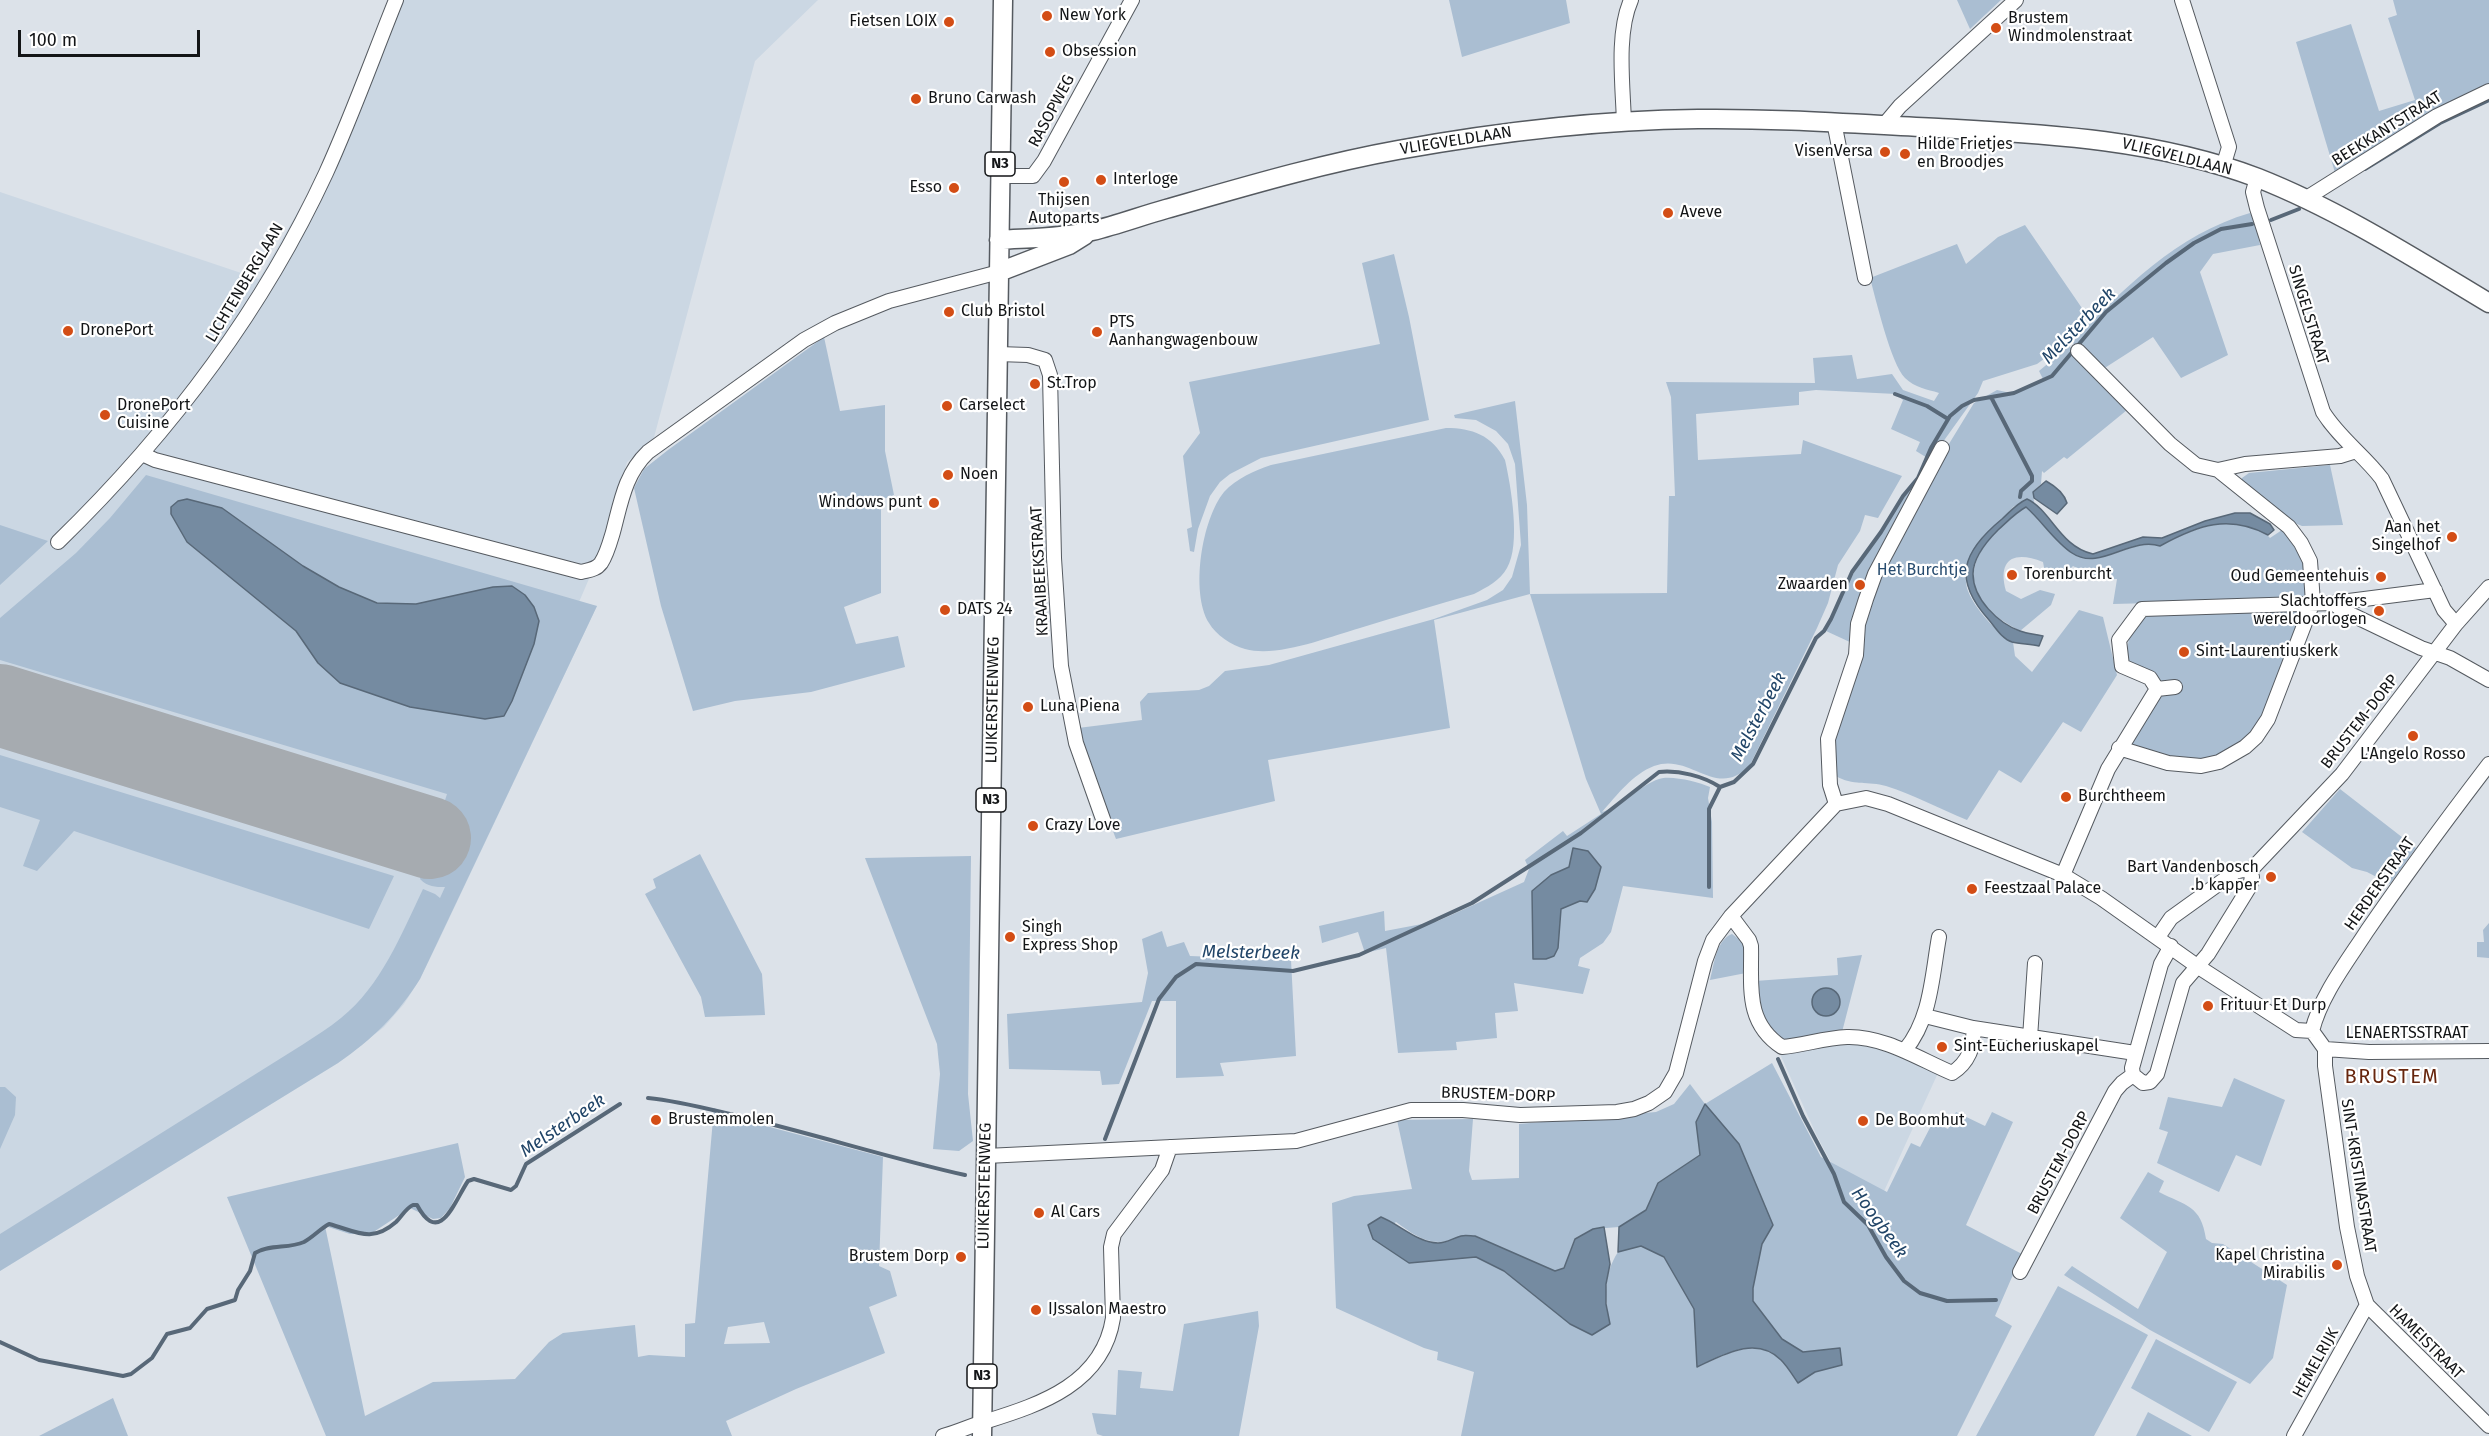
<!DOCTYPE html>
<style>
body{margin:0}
#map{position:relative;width:2489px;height:1436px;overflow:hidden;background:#dce2e9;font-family:"Fira Sans",sans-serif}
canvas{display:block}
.scale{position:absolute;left:18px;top:30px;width:182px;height:27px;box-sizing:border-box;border:3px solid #131517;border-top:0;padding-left:8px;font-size:18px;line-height:21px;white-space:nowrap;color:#131517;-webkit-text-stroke:4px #fff;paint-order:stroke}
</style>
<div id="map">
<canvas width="2489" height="1436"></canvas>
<div class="scale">100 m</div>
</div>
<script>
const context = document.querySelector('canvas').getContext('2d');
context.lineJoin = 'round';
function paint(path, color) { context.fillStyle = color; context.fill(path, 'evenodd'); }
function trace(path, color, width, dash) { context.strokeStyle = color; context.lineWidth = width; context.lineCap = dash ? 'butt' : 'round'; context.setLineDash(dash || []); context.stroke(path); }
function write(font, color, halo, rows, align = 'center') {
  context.font = font + ' "Fira Sans",sans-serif'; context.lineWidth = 4.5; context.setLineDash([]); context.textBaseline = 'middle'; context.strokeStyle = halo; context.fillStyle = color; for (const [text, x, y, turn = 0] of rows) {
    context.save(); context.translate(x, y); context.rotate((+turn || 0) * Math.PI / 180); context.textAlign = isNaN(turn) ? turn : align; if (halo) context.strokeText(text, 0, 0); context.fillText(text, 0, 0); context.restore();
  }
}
paint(new Path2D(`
 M389,0H818L755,61L653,441L627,462L601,551L579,602L597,606L439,940L420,979L404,1004L384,1027L338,1063L0,1271V192L259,279L319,175Z
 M1834,1044H1855L1894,1052L1938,1073L1870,1222L1835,1170L1816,1134L1780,1054Z`), '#cbd7e3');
paint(new Path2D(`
 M1449,0H1566L1570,23L1462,57Z
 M1957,0H2001L1970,29Z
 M2393,0H2489V86L2336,176L2296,42L2351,24L2379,111L2415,100L2388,18L2397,15Z
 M2250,213L2254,216L2260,245L2213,254L2200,272L2228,355L2181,378L2153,337L2100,371L2072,342C2123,289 2177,234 2250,213Z
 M2025,225L2086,314L2048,356L2037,364L1983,381L1978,393L1930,460L1852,643L1826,631L1849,580L1929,459L1916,451L1920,442L1891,429L1903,400L1896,394L1816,390L1799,392V405L1696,414L1698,460L1801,454L1803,440L1902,476L1878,518L1865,515L1860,531L1838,565L1828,603L1817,628L1750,765C1716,801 1691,752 1654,766C1633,774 1617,795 1602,812C1623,806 1640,785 1659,779C1671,775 1698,782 1710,787L1708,798L1712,822L1713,898L1623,886L1611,932L1603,943L1580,958L1578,966L1590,969L1583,994L1514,983L1518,1011L1495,1013L1497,1038L1456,1042L1457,1050L1398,1053L1386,948L1365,953L1358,932L1322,943L1319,926L1384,911L1385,931L1438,921L1524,882L1529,869L1525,860L1563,831L1567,836L1601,814L1586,779L1530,594L1434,620L1450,728L1268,760L1275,801L1116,839L1088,767L1078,728L1142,720L1140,702L1148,693L1199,690L1209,686L1225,671L1269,665L1434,619L1487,600L1503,590L1512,577L1521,545L1515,464L1508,444L1496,431L1476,420L1455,418L1454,415L1515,401L1527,505L1530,594L1667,593L1669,496H1675L1671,397L1666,382L1815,383L1813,358L1852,355L1857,379L1892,374L1903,390L1934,401L1939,393C1927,389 1915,388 1905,378C1891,364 1876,300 1870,278L1957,244L1966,264L1998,237ZM1569,867H1601L1592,895L1561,909L1558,948L1554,956L1546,959Z
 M1394,254L1409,317L1429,420L1261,458L1230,474L1220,482L1210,496L1198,529L1194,552L1190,551L1187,529L1192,527L1183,456L1200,433L1189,382L1380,344L1362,263Z
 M824,337L840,411L885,405V451L894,495L881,500V593L844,607L856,644L898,636L905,667L811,692L735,701L693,711L661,606L634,488L644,469L668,450Z
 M2069,346L2127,410L2067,459L2064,457L2044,473L2042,471L2041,484L2033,492L2034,503L2027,500L2013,507L1965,566C1966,574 1965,584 1968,591C1975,609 1996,632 2013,642L2015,656L2032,672L2079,610L2103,617L2117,675L2081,732L2063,722L2021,783L1999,770L1967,820C1940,809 1914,795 1886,786C1869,781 1852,786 1836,776L1833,744L1865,620L1880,575L1944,452L1974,403L1997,390L2015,394L2043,379L2039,371Z
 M1446,428C1472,428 1492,435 1505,460C1511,486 1521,545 1507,568C1500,581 1487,587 1474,594C1436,605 1398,616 1360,628C1328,637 1278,658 1245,649C1231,645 1216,635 1209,623C1190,592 1202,519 1224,492C1237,478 1254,471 1271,465Z
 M2330,465L2343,525L2302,526L2290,521L2241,482L2242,478L2249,473Z
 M146,475L597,606L420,979C398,1014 373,1039 338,1063L0,1271V1234L302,1045C315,1036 329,1028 341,1018C381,986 401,935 423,889L435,894L440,898L445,887C435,887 428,887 420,879L447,794L0,660V618L76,553L110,518Z
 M2027,507C2040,520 2059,546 2074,554C2102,570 2131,537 2160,546C2188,530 2245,507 2270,538L2282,530L2305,562L2307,599L2113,604L2117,579H2099L2073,566L2062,577L2046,578L2043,562C2014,550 1997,559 2006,591L2021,599L2040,590L2055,594L2051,605L2020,631C2006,623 1989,614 1980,600C1958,565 1997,522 2027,507Z
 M0,525L48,541L0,585Z
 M2303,608L2265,712L2252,735L2224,754L2192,762L2125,746L2164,682L2125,661L2130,633L2138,614Z
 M0,755L394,876L369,929L74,831L37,871L23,866L40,820L0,807Z
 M2340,789L2416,848L2390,884L2367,872L2352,868L2302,832Z
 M700,854L762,974L765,1015L705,1017L701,997L645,894L656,888L653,879Z
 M971,856L968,1094L973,1141L959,1151L933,1149L940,1074L937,1044L865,858Z
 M2489,923V958L2477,957V942H2484L2483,930Z
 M1162,931L1167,947L1184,942L1190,956L1291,960L1296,1056L1220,1063L1224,1076L1176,1078V1001H1152L1119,1084L1102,1085L1100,1071L1009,1069L1007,1014L1142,1002L1148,973L1142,939Z
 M1732,934L1744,943L1746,973L1710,980C1714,965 1716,940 1732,934Z
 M1862,955L1842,1032L1787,1043L1778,1038L1762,1019L1755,981L1838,975L1837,958Z
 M1772,1063L1821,1157L1887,1192L1911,1143L1920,1147L1933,1122L1948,1129L1956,1112L1985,1126L1992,1112L2013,1122L1966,1225L2022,1254L1995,1316L2012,1326L1957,1436H1461L1474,1372L1437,1360L1438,1352L1424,1348L1336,1308L1332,1203L1354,1196L1412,1189L1397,1120L1473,1119L1469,1171L1472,1180L1519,1178V1124L1656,1112L1674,1104L1690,1084L1705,1104ZM1696,1122L1722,1126L1739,1144L1762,1244L1753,1288V1301L1782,1339L1803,1352L1840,1348L1798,1383C1793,1375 1788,1367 1781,1360C1756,1335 1724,1356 1697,1367L1694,1309L1664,1257L1641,1246L1618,1252C1603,1275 1605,1298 1610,1324H1570L1504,1271L1476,1257L1427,1261L1388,1247L1373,1239L1396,1222C1411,1233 1428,1246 1448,1241C1459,1239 1463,1236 1475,1236L1555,1271L1564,1268L1575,1238L1593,1229L1619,1227L1646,1210L1658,1183L1700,1155Z
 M2234,1078L2285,1100L2261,1166L2236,1155L2219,1192L2157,1163L2168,1132L2159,1129L2168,1097L2222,1107Z
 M0,1087H5L16,1097L15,1115L0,1149Z
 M714,1108L732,1117L883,1157L879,1266L890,1271L897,1296L869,1307L885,1353L796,1389L726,1421L732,1436H326L227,1197L458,1143L465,1177L450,1208L441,1218L433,1219L410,1208L372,1233L350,1234L325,1226L365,1416L433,1382L515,1379L549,1342L563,1333L635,1325L638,1357L649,1355L685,1357V1324L695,1323ZM764,1322L770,1343L724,1344L728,1327Z
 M2148,1172L2164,1181L2159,1192C2186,1206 2201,1205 2206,1239L2212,1243L2223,1244L2287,1285L2273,1358L2250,1384L2150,1330L2064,1275L2072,1266L2138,1309L2167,1252L2120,1218Z
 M2058,1286L2148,1335L2094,1436H1976Z
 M1258,1311L1259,1326L1239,1436H1103L1097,1434L1092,1413L1116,1415L1118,1370L1142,1372L1140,1388L1173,1391L1184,1324Z
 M2156,1339L2237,1382L2209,1432L2131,1388Z
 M113,1398L128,1436H39Z
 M2148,1412L2192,1436H2136Z`), '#aabed2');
const water = new Path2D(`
 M2046,481C2055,486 2064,493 2067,503L2057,514L2034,498L2033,492Z
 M187,499L222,508L303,566L339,587L377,603L416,604L493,587L512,586L525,595L534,607L539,621L534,644L512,701L504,716L485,719L410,707L340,683L318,663L296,631L187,542L171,514V507L178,501Z
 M2027,499C2051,510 2060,547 2093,554L2143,537L2162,538L2205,521L2235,513H2250L2270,524L2274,530L2268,535C2229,514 2198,525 2160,546C2130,536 2100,572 2072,553C2055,542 2042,521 2026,507C2015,513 2007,522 1998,530C1987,541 1973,557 1973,574C1973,599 1998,623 2020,631C2028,634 2036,634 2043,636L2039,646C2031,644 2020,644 2012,642C2002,639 1995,627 1989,620C1952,579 1962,552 2002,519C2010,512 2016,504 2027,499Z
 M1573,848L1588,851L1601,867L1595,889L1587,902L1580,901L1561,909L1558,948L1554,956L1546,959H1533L1532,891L1551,875L1569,867Z
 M1812 1002a14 14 0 1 1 28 0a14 14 0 1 1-28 0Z
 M1705,1104L1739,1144L1773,1225L1762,1244L1753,1288V1301L1782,1339L1803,1352L1840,1348L1842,1365L1815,1372L1798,1383C1793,1376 1788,1367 1781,1360C1756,1335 1723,1355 1697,1367L1694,1309L1664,1257L1641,1246L1618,1252L1619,1227L1646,1210L1658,1183L1700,1155L1696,1122Z
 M1381,1217C1399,1224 1418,1243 1438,1243C1447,1243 1453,1238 1461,1236C1465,1235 1471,1236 1475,1236L1555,1271L1564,1268L1575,1239L1593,1229L1604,1227L1610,1264L1606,1284V1304L1610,1324L1592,1335L1570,1324L1504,1271L1476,1257L1409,1263L1373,1239L1368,1225Z`);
paint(water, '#758ba1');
trace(water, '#586878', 1.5);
trace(new Path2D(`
 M2365,169L2440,123L2489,100
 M2271,220L2299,209
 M1895,394L1927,406L1948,419
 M1991,397L2032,476V481L2021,491L2020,497
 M1720,787L1734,782L1753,764L1816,638L1824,631L1831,619L1852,572L1881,532L1903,496L1918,478L1931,448L1950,416L1962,406L1974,400L2014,393L2052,376L2106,312L2166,263L2194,243L2221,229L2252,224
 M1709,887V809L1720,787
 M1778,1059L1803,1116L1834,1174L1844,1202L1868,1225L1886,1257L1904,1281L1920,1293L1947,1301L1996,1300
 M648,1098C679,1101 708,1109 738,1116C815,1134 889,1158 965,1175
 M1105,1139L1159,999L1176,977L1196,964L1293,971L1359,955L1472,903L1581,833L1659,772C1679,770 1703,776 1720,787
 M0,1342L39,1360L123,1376L131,1374L152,1358L167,1334L190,1328L207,1309L235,1300L238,1290L250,1271L255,1253C270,1244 288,1249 304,1242C313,1237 320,1229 329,1224C356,1231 371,1244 396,1222C402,1216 406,1208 413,1205H417C440,1248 455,1200 468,1181L474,1179L511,1190L516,1186L526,1164L620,1104`), '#586878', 4);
trace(new Path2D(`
 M0,705L430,838`), '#a6abb0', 82);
const minor = new Path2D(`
 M2182,0L2229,147L2223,167
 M1834,122L1865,278
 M1624,123C1623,86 1616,34 1631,0
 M1884,125L1900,106L2016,0
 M1000,176H1033L1044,161L1132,0
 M2257,178L2253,192L2257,208L2323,412C2339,438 2364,455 2382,479L2444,610L2456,624
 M2305,199L2437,116L2489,91
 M2078,351L2170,444L2196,465L2218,470L2245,464L2340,456L2356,451
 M998,354L1028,355L1045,360L1050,375L1054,558L1061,666L1076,743L1104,822
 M142,454L155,460L581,572C588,570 596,570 601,563C607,554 610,542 613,532C621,502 625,474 648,452L804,340L835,323L889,301L999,272
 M58,542C167,436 262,311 326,173C352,116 373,57 396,0
 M2333,603L2342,610L2421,648L2450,658L2489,680
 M2157,689L2150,678L2122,666L2119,640L2142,609L2333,603L2435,590
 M2157,689L2175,687
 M2119,748L2168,763L2201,766L2219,762L2245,747L2256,737L2268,719L2313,602L2310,561L2301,543L2289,527L2218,470
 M1836,804L1830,785L1828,739L1856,655L1858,624L1866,599L1875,574L1942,448
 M2250,871L2342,774L2456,624L2489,587
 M2063,875L2108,769L2157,689
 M1731,916L1749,940L1751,946C1752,985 1744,1022 1782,1047C1804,1045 1824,1038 1847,1037C1884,1036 1919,1059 1952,1073C1968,1063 1975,1046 1973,1028L1925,1016
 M2158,937L2171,918L2235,872L2243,870L2250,871
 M2171,946L2161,964L2132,1068L2133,1075L2143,1083L2150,1082L2157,1074L2183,983L2208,954L2250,886L2252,877L2250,871
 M1973,1028L2135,1053
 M2312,1031C2321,995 2347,962 2367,931C2406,874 2447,819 2489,764
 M2030,1038L2035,963
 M2325,1049V1066L2347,1227L2357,1276L2367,1305L2489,1426
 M2325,1049L2369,1052L2489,1051
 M1905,1050C1931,1019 1932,976 1939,937
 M986,1156L1296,1141L1411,1110H1463L1520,1115L1617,1112L1634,1109L1649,1103L1665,1092L1676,1073L1705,961L1713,940L1731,916L1836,804L1866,798L1888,804L2063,875L2101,898L2197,966L2296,1030L2312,1031L2325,1049
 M2020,1272L2115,1091L2122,1083L2133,1075
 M943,1436C958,1432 972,1425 987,1421C1042,1404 1103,1383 1113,1318L1111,1247L1114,1234L1162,1170L1170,1147
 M2294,1436L2367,1305`);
const major = new Path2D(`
 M999,240C1029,238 1063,238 1092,231C1117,225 1141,216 1166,209C1243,187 1320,164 1398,150C1497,132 1598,120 1698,119C1778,118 1858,124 1938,128C2046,134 2155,139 2258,178C2339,210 2414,258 2489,303
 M999,272L1069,245L1085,235
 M982,1436L1003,0`);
trace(minor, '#555a60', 16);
trace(major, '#555a60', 21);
trace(minor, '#fff', 14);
trace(major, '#fff', 18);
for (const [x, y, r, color] of [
 [1047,16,6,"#d34d15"],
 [949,22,6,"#d34d15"],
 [1996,28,6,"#d34d15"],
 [1050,52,6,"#d34d15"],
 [916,99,6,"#d34d15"],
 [1885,152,6,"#d34d15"],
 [1905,154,6,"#d34d15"],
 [1101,180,6,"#d34d15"],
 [1064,182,6,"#d34d15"],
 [954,188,6,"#d34d15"],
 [1668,213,6,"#d34d15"],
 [949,312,6,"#d34d15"],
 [68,331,6,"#d34d15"],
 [1097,332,6,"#d34d15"],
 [1035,384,6,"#d34d15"],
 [947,406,6,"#d34d15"],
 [105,415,6,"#d34d15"],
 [948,475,6,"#d34d15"],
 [934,503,6,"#d34d15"],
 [2452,537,6,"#d34d15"],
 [2012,575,6,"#d34d15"],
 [2381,577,6,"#d34d15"],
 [1860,585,6,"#d34d15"],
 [945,610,6,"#d34d15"],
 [2379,611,6,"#d34d15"],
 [2184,652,6,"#d34d15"],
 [1028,707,6,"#d34d15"],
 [2413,736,6,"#d34d15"],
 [2066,797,6,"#d34d15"],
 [1033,826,6,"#d34d15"],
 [2271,877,6,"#d34d15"],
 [1972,889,6,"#d34d15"],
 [1010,937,6,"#d34d15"],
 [2208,1006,6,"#d34d15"],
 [1942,1047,6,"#d34d15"],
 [656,1120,6,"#d34d15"],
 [1863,1121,6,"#d34d15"],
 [1039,1213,6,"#d34d15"],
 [961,1257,6,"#d34d15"],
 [2337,1265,6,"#d34d15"],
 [1036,1310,6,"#d34d15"]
]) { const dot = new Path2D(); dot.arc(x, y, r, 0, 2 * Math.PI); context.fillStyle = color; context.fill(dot); trace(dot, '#fff', 2); }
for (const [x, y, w] of [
 [1000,164,30],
 [991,800,30],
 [982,1376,30]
]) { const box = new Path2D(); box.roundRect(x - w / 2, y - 12, w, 24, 4.5); context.fillStyle = '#fff'; context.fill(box); trace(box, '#131517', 1.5); }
write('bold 15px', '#131517', null, [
 ["N3",1000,164],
 ["N3",991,800],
 ["N3",982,1376]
]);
write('16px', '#131517', '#fff', [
 ["New York",1059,16],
 ["Brustem",2008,19],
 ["Windmolenstraat",2008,37],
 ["Fietsen LOIX",937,22,"right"],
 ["Obsession",1062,52],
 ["Bruno Carwash",928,99],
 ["Hilde Frietjes",1917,145],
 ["en Broodjes",1917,163],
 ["VisenVersa",1873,152,"right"],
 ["Interloge",1113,180],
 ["Esso",942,188,"right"],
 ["Thijsen",1064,201,"center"],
 ["Autoparts",1064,219,"center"],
 ["Aveve",1680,213],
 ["Club Bristol",961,312],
 ["PTS",1109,323],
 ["Aanhangwagenbouw",1109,341],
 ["DronePort",80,331],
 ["St.Trop",1047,384],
 ["DronePort",117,406],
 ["Cuisine",117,424],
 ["Carselect",959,406],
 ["Noen",960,475],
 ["Windows punt",922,503,"right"],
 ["Aan het",2440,528,"right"],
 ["Singelhof",2440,546,"right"],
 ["Torenburcht",2024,575],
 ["Oud Gemeentehuis",2369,577,"right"],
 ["Zwaarden",1848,585,"right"],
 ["Slachtoffers",2367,602,"right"],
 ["wereldoorlogen",2367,620,"right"],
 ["DATS 24",957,610],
 ["Sint-Laurentiuskerk",2196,652],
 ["Luna Piena",1040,707],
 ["L'Angelo Rosso",2413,755,"center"],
 ["Burchtheem",2078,797],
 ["Crazy Love",1045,826],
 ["Bart Vandenbosch",2259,868,"right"],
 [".b kapper",2259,886,"right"],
 ["Feestzaal Palace",1984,889],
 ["Singh",1022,928],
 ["Express Shop",1022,946],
 ["Frituur Et Durp",2220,1006],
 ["Sint-Eucheriuskapel",1954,1047],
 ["Brustemmolen",668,1120],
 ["De Boomhut",1875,1121],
 ["Al Cars",1051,1213],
 ["Kapel Christina",2325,1256,"right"],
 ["Mirabilis",2325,1274,"right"],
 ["Brustem Dorp",949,1257,"right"],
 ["IJssalon Maestro",1048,1310]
], 'left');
write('16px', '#131517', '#fff', [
 ["RASOPWEG",1052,111,-62],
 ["BEEKKANTSTRAAT",2387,129,-32],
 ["VLIEGVELDLAAN",1456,141,-9],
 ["VLIEGVELDLAAN",2177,157,14],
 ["LICHTENBERGLAAN",245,283,-59],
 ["SINGELSTRAAT",2308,315,73],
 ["KRAAIBEEKSTRAAT",1040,571,-93],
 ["LUIKERSTEENWEG",993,700,-89],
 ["BRUSTEM-DORP",2360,722,-52],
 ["HERDERSTRAAT",2380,884,-55],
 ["LENAERTSSTRAAT",2407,1034],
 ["BRUSTEM-DORP",1498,1095,2],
 ["BRUSTEM-DORP",2059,1163,-62],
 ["SINT-KRISTINASTRAAT",2358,1176,81],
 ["LUIKERSTEENWEG",985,1186,-89],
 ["HAMEISTRAAT",2426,1342,45],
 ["HEMELRIJK",2316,1363,-61]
]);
write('16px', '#284c6f', '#fff', [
 ["Het Burchtje",1922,571]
]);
write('italic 18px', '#214568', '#fff', [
 ["Melsterbeek",2079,326,-46],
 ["Melsterbeek",1759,717,-62],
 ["Melsterbeek",1251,953,1],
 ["Melsterbeek",563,1126,-34],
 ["Hoogbeek",1879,1223,54]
]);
context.letterSpacing = '1.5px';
write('20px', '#67260e', '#fff', [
 ["BRUSTEM",2392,1077]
]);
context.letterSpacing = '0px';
</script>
